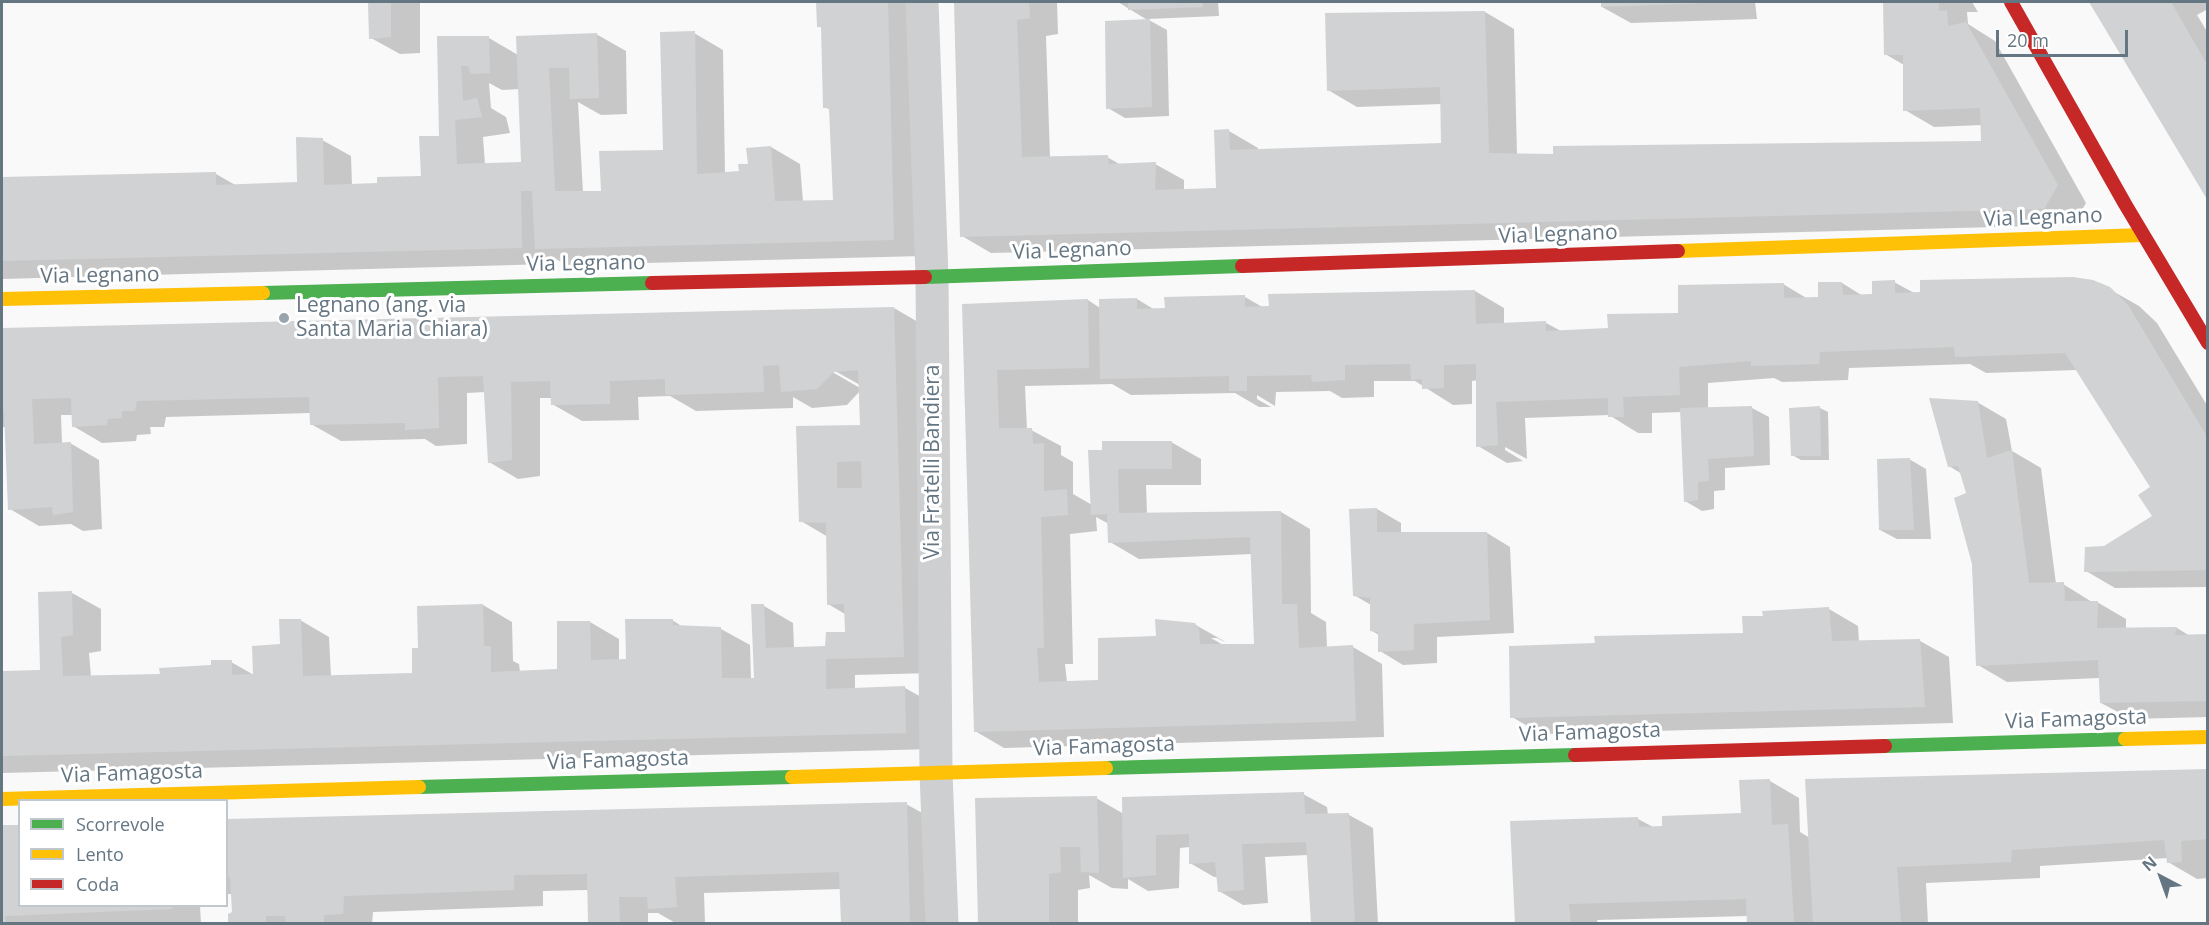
<!DOCTYPE html>
<style>
body{margin:0}
#map{position:relative;width:2209px;height:925px;overflow:hidden;background:#f9f9f9;font-family:"Open Sans",sans-serif}
canvas{display:block}
.frame{position:absolute;inset:0;border:3px solid #657683;pointer-events:none}
.legend{position:absolute;left:18px;top:799px;width:210px;height:108px;box-sizing:border-box;background:#fff;border:2px solid #c1c8cd;margin:0;padding:8px 10px;list-style:none;font-size:18px;color:#657683}
.legend li{display:flex;align-items:center;gap:12px;height:30px}
.legend b{width:30px;border:2px solid #c1c8cd}
.north{position:absolute;left:2131px;top:847px;width:60px;height:60px;-webkit-text-stroke:4px #fff;paint-order:stroke;rotate:319deg;font-size:16px;font-weight:700;line-height:24px;text-align:center;color:#657683}
.north::after{content:'';display:block;margin:auto;width:21px;height:27px;background:#657683;clip-path:polygon(50% 0,100% 100%,50% 72%,0 100%)}
.scale{position:absolute;left:1996px;top:30px;width:132px;height:27px;box-sizing:border-box;border:3px solid #657683;border-top:0;padding-left:8px;font-size:18px;line-height:21px;white-space:nowrap;color:#657683;-webkit-text-stroke:4px #fff;paint-order:stroke}
</style>
<div id="map">
<canvas width="2209" height="925"></canvas>
<div class="frame"></div>
<ul class="legend">
<li><b style="height:8px;background:#4caf50"></b>Scorrevole</li>
<li><b style="height:8px;background:#ffc107"></b>Lento</li>
<li><b style="height:8px;background:#c62828"></b>Coda</li>
</ul>
<div class="north">N</div>
<div class="scale">20 m</div>
</div>
<script>
const context = document.querySelector('canvas').getContext('2d');
context.lineJoin = 'round';
function paint(path, color) { context.fillStyle = color; context.fill(path, 'evenodd'); }
function trace(path, color, width, dash) { context.strokeStyle = color; context.lineWidth = width; context.lineCap = dash ? 'butt' : 'round'; context.setLineDash(dash || []); context.stroke(path); }
function write(font, color, halo, rows, align = 'center') {
  context.font = font + ' "Open Sans",sans-serif'; context.lineWidth = 6; context.setLineDash([]); context.textBaseline = 'middle'; context.strokeStyle = halo; context.fillStyle = color; for (const [text, x, y, turn = 0] of rows) {
    context.save(); context.translate(x, y); context.rotate((+turn || 0) * Math.PI / 180); context.textAlign = isNaN(turn) ? turn : align; if (halo) context.strokeText(text, 0, 0); context.fillText(text, 0, 0); context.restore();
  }
}
paint(new Path2D(`
 M370,2H420V53L400,54L371,38Z
 M817,2H916L923,256L566,265L551,256V264L2,279V179L216,174L237,186L299,183L322,140L351,156L352,185H379L423,177L441,137L438,38H489L518,55L596,34L626,51L627,114L601,115L578,102L583,193H603L664,152L694,33L723,50L725,174L741,173L771,147L800,164L803,202L835,201L831,110L824,107L822,28L818,26ZM489,83L502,90L520,89L522,164L485,165L483,137L510,133L506,117L491,108Z
 M955,2H1057L1058,34L1046,36L1050,158L1107,157L1121,165L1155,164L1184,180V191L1217,189L1229,131L1258,148V151L1442,145V104L1357,107L1328,90L1485,12L1514,29L1517,155L1983,142L1982,125L1934,127L1905,110L1904,65L1885,54V3L1883,2H1972L1978,12H1967L1968,24L1995,41L2086,203L2073,225L991,253L962,236Z
 M1118,2H1218L1219,16L1147,19L1167,30L1169,116L1125,118L1108,108L1149,21Z
 M1602,2H1755L1757,19L1631,23L1602,7Z
 M2091,2H2208V9L2197,15L2208,33V198Z
 M1894,282L1916,294L2109,289L2139,306L2157,323L2208,407V587L2115,588L2086,571L2105,547L2154,517L2152,488L2112,427L2114,425L2077,370L1986,373L1970,364L1849,368L1848,380L1782,382L1774,378L1708,383V409L1752,408L1769,417L1770,465L1725,468V490L1714,491V509L1702,511L1685,501L1682,412L1652,413V433H1638L1609,415L1525,418L1527,459L1505,447V450L1523,461L1507,463L1478,446V380L1472,381V404L1453,405L1415,381H1374V397L1342,398L1330,391L1276,392L1275,406L1257,395V399L1271,407H1259L1235,393L1131,395L1112,384L1025,386L1027,430H1031L1061,446V455L1073,462V494L1092,505L1090,452L1171,442L1201,459V485H1146L1147,514L1281,512L1310,529L1311,613L1326,622L1327,648L1353,647L1382,664L1384,737L1004,748L975,731L963,305L1088,300L1100,308L1137,299L1155,310L1245,297L1264,308L1475,291L1504,308V324L1546,323L1561,331L1610,329L1679,314L1783,284L1808,299L1819,298L1842,283L1863,296L1874,295ZM1096,517L1109,524L1110,542L1139,559L1252,554L1255,646L1230,649L1211,638H1217L1225,642L1224,641L1194,624L1157,638L1099,681L1067,682L1065,664H1073L1070,534L1097,531Z
 M894,308L923,325L932,673L855,675V689L905,688L934,704V749L2,773V672L41,671L72,593L101,609V651L89,653L91,677L162,675L231,662L254,675L282,646L300,620L329,637L331,677L413,674L420,649L483,605L512,622L513,661L519,664L520,672L558,671L590,622L619,639V660H627L672,620L683,627L721,629L750,645L751,680H756L764,606L793,623L794,648L827,647L846,633L845,614L828,604V537L801,521L798,428L862,426L860,391L847,405L812,408L793,397V408L696,411L670,396L638,397L639,420L582,421L552,404V398H540V476L518,479L489,462L486,392L467,393V444L436,446L425,439L341,441L311,424V413L166,417L164,427H150L151,434L137,435L136,441L102,443L73,426V415H61L62,444L70,443L99,460L102,529L83,531L71,524L39,526L10,509L7,427H2V330ZM828,367L860,385V388L827,369Z
 M1977,402L2006,419L2012,451L2041,468L2056,584H2063L2092,602H2097L2126,619V629L2177,628L2190,636H2208V717L2131,719L2101,703L2100,678L2007,682L1978,665L1968,493L1962,474L1949,466Z
 M1820,408L1828,412L1829,460H1801L1792,455L1791,410Z
 M1909,459L1926,469L1931,539H1897L1880,530Z
 M1377,509L1401,523V533H1487L1510,547L1514,633L1437,637V663L1403,665L1380,651L1379,635L1372,631L1371,605L1354,595L1351,510Z
 M1829,609L1858,626L1859,642L1920,641L1949,657L1953,723L1541,734L1512,717L1597,644L1745,634L1765,618Z
 M2208,770V878L2197,879L2168,862V858L2040,866V878L1926,883L1928,924H1748V916L1597,920L1598,924H1516L1638,819L1655,828L1742,815L1770,781L1799,798L1800,832L1810,838Z
 M1303,794L1327,807L1328,815H1349L1373,828L1378,924H1313L1308,855L1265,857L1268,903L1243,905L1219,891L1218,877H1214L1190,863V847L1180,848L1179,888L1148,891L1128,879V889L1112,888L1089,875L1090,888L1078,890V924H979L1096,798L1124,814Z
 M906,804L935,820L938,924H843L841,889L704,893L705,923L696,924H677L658,913H648V924H590L588,890L543,891V906L373,912L372,924H230L234,913L232,894H226V820Z
 M2,825H20V906H200L201,924H2Z`), '#0003');
paint(new Path2D(`
 M368,2H391V37L369,39Z
 M816,2H888L894,240L535,249L532,191H521L522,248L2,261V177L216,172V185L297,182L296,137L323,138L324,185L377,183V177L421,176L419,136H439L437,36H489L490,73L471,74L468,66H461L463,101L477,98L482,117L455,120L457,164L521,162L516,36L597,33L599,98L570,99L569,68H549L555,191H601L599,151L663,150L660,32L695,31L697,174L739,171L738,164H748L746,148L771,146L775,201L833,200L829,108H823L821,27H817Z
 M954,2H1029L1030,18L1017,20L1022,157L1108,155L1109,164L1156,162L1155,190L1216,188L1214,130L1229,129L1230,150L1441,143L1440,87L1327,91L1325,13L1485,11L1489,153L1553,154V146L1981,141L1980,108L1903,111V55H1884L1883,2H1939V11L1947,10L1948,26L1966,22L2058,185L2044,209L960,237Z
 M1128,2H1202L1203,7L1128,10Z
 M1601,2H1708V3L1601,7Z
 M2089,2H2171L2208,66V201Z
 M1150,19L1152,107L1106,109L1105,21Z
 M2073,277L2093,280L2110,287L2128,305L2208,438V570L2084,572L2085,547L2104,546L2152,516L2138,495L2150,487L2065,353L1955,357L1954,347L1820,352L1819,364L1751,366V361L1679,367L1680,395L1623,397L1624,417H1608V398L1496,402L1498,445L1476,447V364L1444,365V388L1422,389V379L1411,380L1410,364L1345,365V380L1312,382L1311,375L1247,376V391H1229V376L1100,379L1099,299L1137,298V309L1165,308L1164,297L1245,295V307L1269,306L1268,294L1475,290L1476,324L1546,321V331L1608,328L1607,314L1678,313V285L1784,283V298L1818,297V282H1842L1843,295L1872,294V281L1895,280V293L1920,292V280Z
 M1088,299L1089,368L997,370L999,428H1032L1033,444L1044,443V491L1067,489L1068,515L1041,517L1044,648H1037L1039,682L1098,680V638L1156,636L1155,619L1195,623L1199,629L1200,644H1254L1250,537L1108,543L1107,514L1091,515L1088,450H1102V441H1172V469H1118L1119,513L1281,511L1282,604H1297L1299,648L1353,645L1356,721L974,732L962,304Z
 M894,307L904,657L826,659V689L905,686L906,733L2,756V671L40,670L38,592L72,591L73,635L61,637L63,676L160,674L159,668L211,665V660H232V675L253,674L252,646L280,644L279,619H301L303,676L412,673V648H418L417,606L483,604L484,646H491V672L557,669V621H590L591,660L626,659L625,619H673V625L721,627L722,678H754L751,604H764L766,648L825,646L826,632H845L844,604L827,605L826,523L799,522L796,426L860,425L858,370L834,372L817,389L781,392L779,365L763,366L764,392L665,395V379L610,381V404L551,405L550,381L511,382L512,460L488,463L483,376L438,377L439,428L405,430V423L310,425L309,397L137,401L135,411H122V418L108,419L107,425L72,427L71,398L32,399L34,444L71,442L73,512L53,515L52,507L8,510L4,411H2V328ZM861,461L862,488H837V462Z
 M1929,398L1978,401L1987,458L2012,450L2029,583L2064,582L2065,601H2098L2097,628L2177,627L2175,635L2208,634V701L2100,703L2098,660L1976,666L1972,564L1954,498L1966,493L1958,466L1948,467Z
 M1752,406L1754,456L1708,459L1709,481L1698,482V500L1684,502L1680,408Z
 M1820,406L1821,456H1791L1789,408Z
 M1910,458L1914,530H1879L1877,459Z
 M1377,508V532H1487L1490,620L1414,624V650L1378,652V632L1370,631V598L1353,596L1349,509Z
 M1829,607L1832,641L1920,639L1925,707L1510,718L1509,646L1595,643L1594,636L1743,633L1742,616H1763L1762,611Z
 M2208,769V839L2181,841L2182,862L2167,863L2164,840L2012,850L2011,862L1897,867L1901,924H1813L1805,779Z
 M1770,779L1772,825L1788,824L1794,924H1747L1746,899L1569,904L1571,924H1515L1510,821L1638,817L1639,827L1662,826V816L1741,813L1739,780Z
 M1304,792L1305,814L1349,813L1355,921L1351,922V924H1311L1306,842L1242,844L1244,890L1218,892L1215,862L1189,864V834L1156,835V875L1123,878L1122,797Z
 M1097,796L1099,873L1081,872L1080,847H1060L1061,872L1049,874V924H978L975,798Z
 M907,802L910,924H841L839,872L675,877L677,907L648,909L647,897H619L620,922L588,924L587,874L514,875V890L344,896L343,914L324,915V924H286L285,916H266V924H228V914L232,912L230,877H226V819Z
 M2,825H20V906H172V909L5,916L6,924H2Z`), '#d0d2d3');
trace(new Path2D(`
 M922,2L932,276L936,773L942,924`), '#cecfd0', 33);
trace(new Path2D(`
 M925,277L1242,266
 M263,293L652,283
 M1885,746L2125,739
 M1106,768L1575,755
 M419,787L792,777`), '#4caf50', 14);
trace(new Path2D(`
 M1678,251L2143,235
 M2,299L263,293
 M2125,739L2208,737
 M792,777L1106,768
 M2,799L419,787`), '#ffc107', 14);
trace(new Path2D(`
 M2011,2L2125,204L2208,343
 M1242,266L1678,251
 M652,283L925,277
 M1575,755L1885,746`), '#c62828', 14);
for (const [x, y, r, color] of [
 [284,318,6,"#99a4ac"]
]) { const dot = new Path2D(); dot.arc(x, y, r, 0, 2 * Math.PI); context.fillStyle = color; context.fill(dot); trace(dot, '#fff', 2); }
write('21px', '#657683', '#fff', [
 ["Via Legnano",2043,218,-2],
 ["Via Legnano",1558,235,-2],
 ["Via Legnano",1072,251,-2],
 ["Via Legnano",586,264,-1],
 ["Via Legnano",100,276,-1],
 ["Via Fratelli Bandiera",933,462,-90],
 ["Via Famagosta",2076,720,-2],
 ["Via Famagosta",1590,733,-2],
 ["Via Famagosta",1104,747,-2],
 ["Via Famagosta",618,761,-2],
 ["Via Famagosta",132,774,-2]
]);
write('21px', '#657683', '#fff', [
 ["Legnano (ang. via",296,306],
 ["Santa Maria Chiara)",296,330]
], 'left');
</script>
